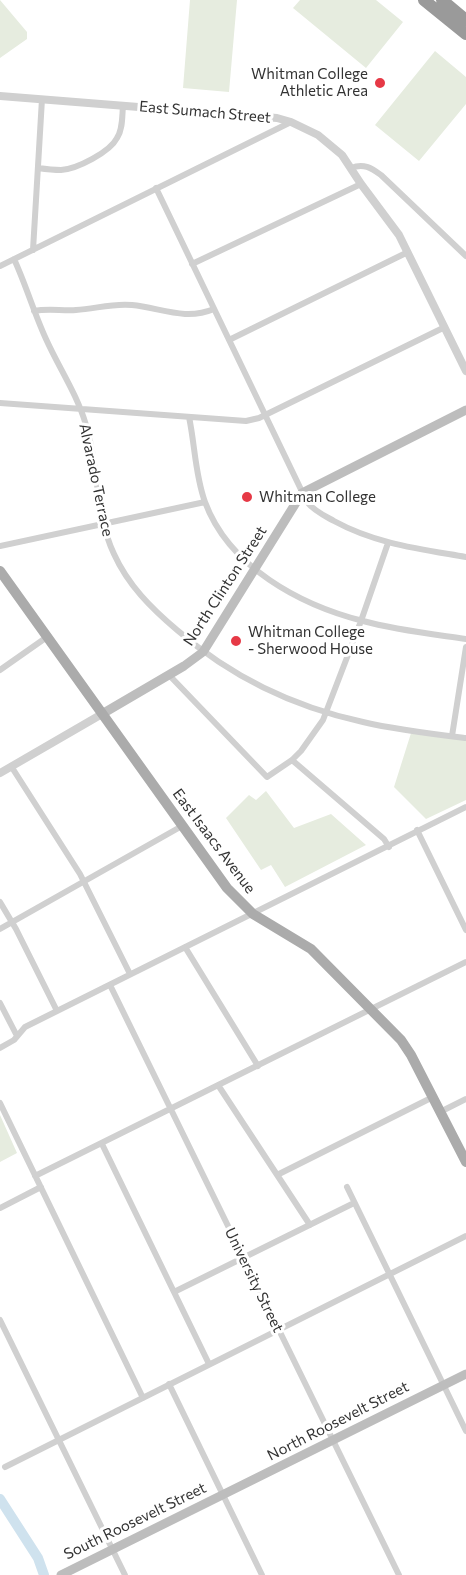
<!DOCTYPE html>
<style>
body{margin:0}
canvas{display:block;background:#fff}
</style>
<canvas width="466" height="1575"></canvas>
<script>
const context = document.querySelector('canvas').getContext('2d');
context.lineJoin = 'round';
function paint(path, color) { context.fillStyle = color; context.fill(path, 'evenodd'); }
function trace(path, color, width, dash) { context.strokeStyle = color; context.lineWidth = width; context.lineCap = dash ? 'butt' : 'round'; context.setLineDash(dash || []); context.stroke(path); }
function write(font, color, halo, rows, align = 'center') {
  context.font = font + ' Commissioner,sans-serif'; context.lineWidth = 6; context.setLineDash([]); context.textBaseline = 'middle'; context.strokeStyle = halo; context.fillStyle = color; for (const [text, x, y, turn = 0] of rows) {
    context.save(); context.translate(x, y); context.rotate((+turn || 0) * Math.PI / 180); context.textAlign = isNaN(turn) ? turn : align; if (halo) context.strokeText(text, 0, 0); context.fillText(text, 0, 0); context.restore();
  }
}
paint(new Path2D(`
 M0,0L27,32V39L0,58Z
 M190,0H237L229,92L183,88Z
 M300,0H376L403,22L366,68L293,8Z
 M435,51L466,77V104L419,161L375,125Z
 M412,730L466,738V800L426,819L394,787Z
 M266,791L294,828L331,814L366,845L285,887L271,865L261,870L226,818L249,795L256,800Z
 M0,1115L17,1153L0,1162Z`), '#e6ecdf');
trace(new Path2D(`
 M0,1499L38,1558L44,1575`), '#cfe2ee', 10);
trace(new Path2D(`
 M38,168C45,169 54,170 61,170C77,169 110,152 117,138C123,129 122,116 123,106
 M351,168C364,163 371,168 381,175L466,256
 M156,188L307,502C314,511 325,516 334,521C376,544 420,549 466,557
 M33,250L42,99
 M14,259C26,285 34,313 46,339C59,368 77,394 86,425C99,467 95,514 114,554C128,585 151,608 177,630C230,676 294,707 363,722C397,730 432,734 466,738
 M192,264L361,184
 M0,266L291,122
 M34,311C48,308 62,311 76,310C95,309 112,303 132,305C161,308 185,321 214,309
 M229,340L408,252
 M0,403L246,421L259,418L445,327
 M189,417C195,445 195,475 205,502C229,567 300,605 363,621C396,630 432,634 466,639
 M0,546L205,502
 M0,670L47,637
 M169,675L267,777L292,760L301,751L323,720L361,621L388,543
 M452,736L466,647
 M292,760L384,839L389,847
 M11,766L80,874L130,974
 M417,830L466,930
 M0,902L16,929L57,1011
 M0,929L182,826
 M185,947L258,1066
 M110,985L399,1575
 M0,1003L17,1036
 M0,1048L14,1040L25,1027L466,807
 M218,1085L310,1225
 M0,1103L143,1398
 M440,1112L466,1099
 M102,1144L209,1364
 M277,1175L433,1097
 M35,1176L466,962
 M347,1187L466,1431
 M0,1208L41,1187
 M174,1292L354,1203
 M0,1320L125,1575
 M169,1384L262,1575
 M5,1467L466,1236`), '#d0d0d0', 6);
trace(new Path2D(`
 M0,96L277,118L291,122L318,135L342,155L361,184L399,235L466,371
 M0,773L102,714`), '#d0d0d0', 8);
trace(new Path2D(`
 M102,714L184,666L203,652L302,493L466,410
 M61,1575L466,1374`), '#bdbdbd', 9);
trace(new Path2D(`
 M0,571L227,888L253,914L311,949L401,1040L411,1055L466,1162`), '#ababab', 10);
trace(new Path2D(`
 M424,0L466,34
 M442,0L466,20`), '#9a9a9a', 12);
for (const [x, y, r, color] of [
 [380,83,6,"#e63946"],
 [247,497,6,"#e63946"],
 [236,641,6,"#e63946"]
]) { const dot = new Path2D(); dot.arc(x, y, r, 0, 2 * Math.PI); context.fillStyle = color; context.fill(dot); trace(dot, '#fff', 2); }
write('15px', '#333', '#fff', [
 ["Whitman College",368,74,"right"],
 ["Athletic Area",368,91,"right"],
 ["Whitman College",259,497],
 ["Whitman College",248,632],
 ["- Sherwood House",248,649]
], 'left');
write('15px', '#333', '#fff', [
 ["East Sumach Street",205,112,5],
 ["Alvarado Terrace",96,480,78],
 ["North Clinton Street",225,586,-57],
 ["East Isaacs Avenue",214,841,53],
 ["University Street",254,1280,64],
 ["North Roosevelt Street",338,1421,-27],
 ["South Roosevelt Street",135,1521,-26]
]);
</script>
